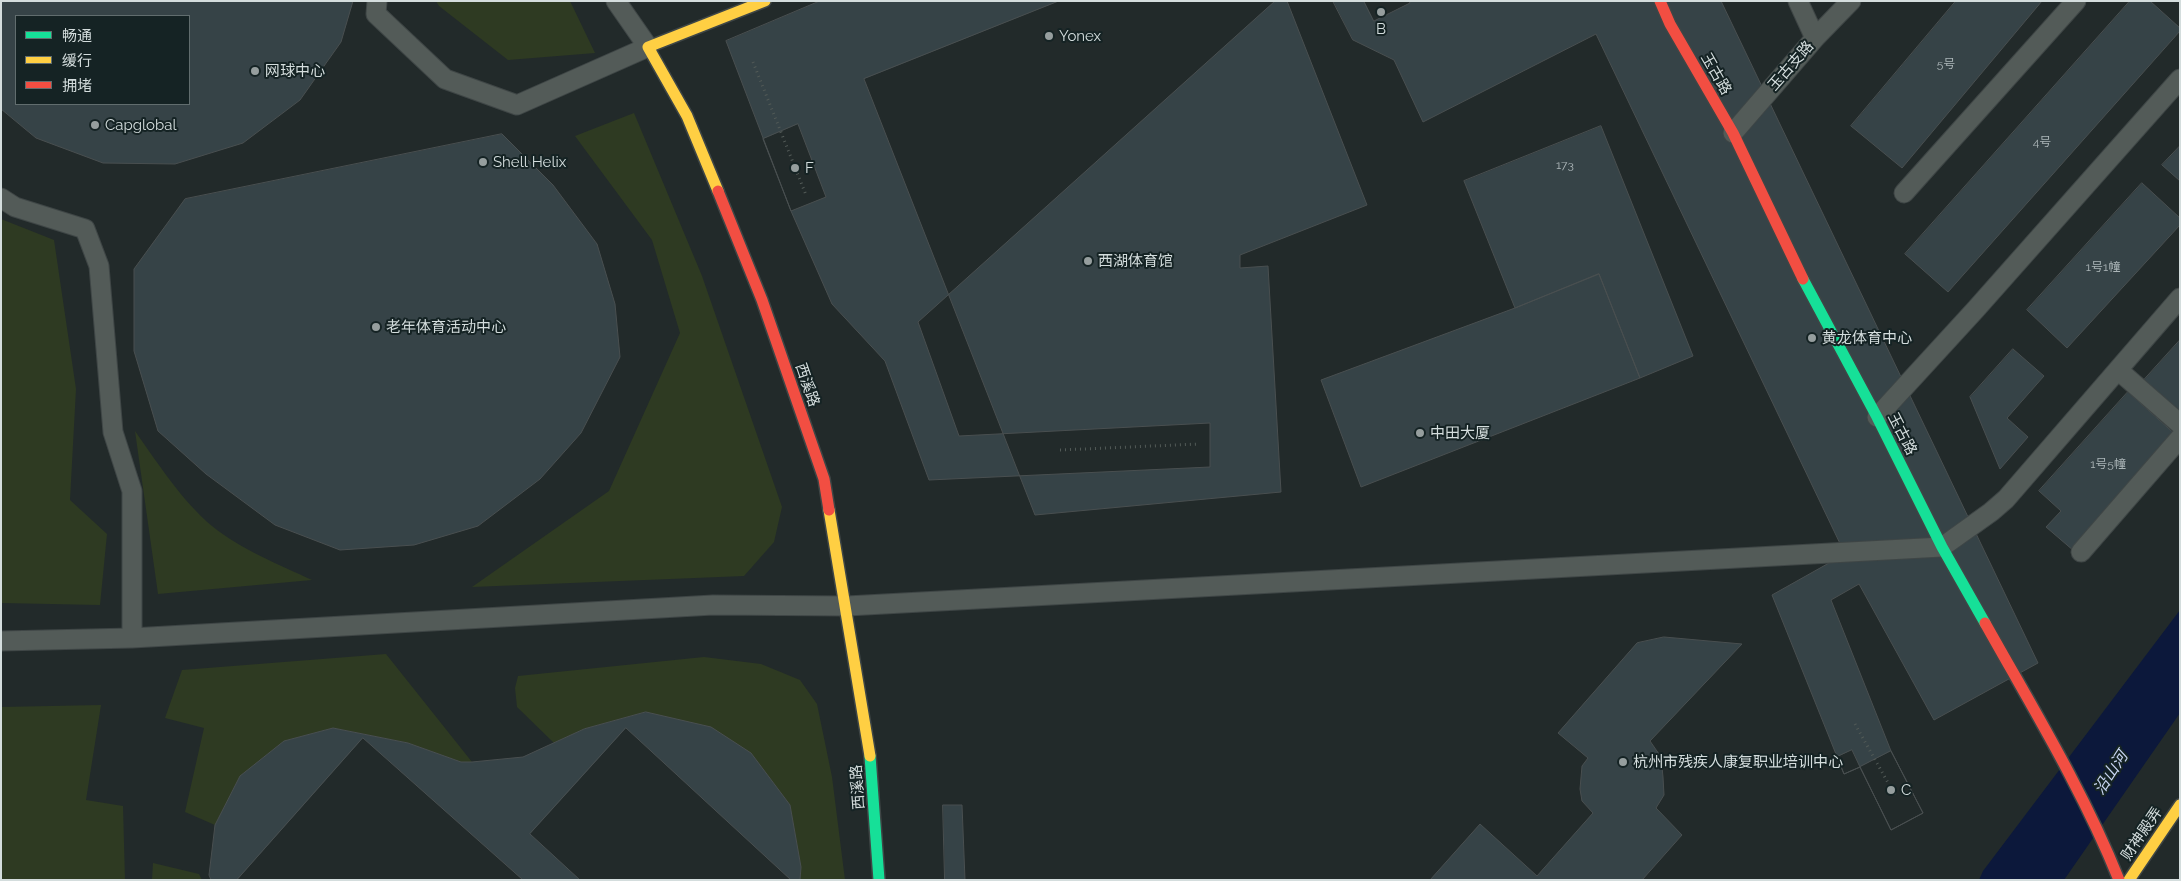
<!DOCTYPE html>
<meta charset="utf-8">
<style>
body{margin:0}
#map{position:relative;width:2181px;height:881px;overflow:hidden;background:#222a2a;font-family:Raleway,"Noto Sans SC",sans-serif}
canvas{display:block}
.frame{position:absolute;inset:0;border:2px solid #d4dddd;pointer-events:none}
.legend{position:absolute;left:15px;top:15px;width:175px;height:90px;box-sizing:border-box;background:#152324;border:1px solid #616d6e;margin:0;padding:6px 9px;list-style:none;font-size:15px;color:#d4dddd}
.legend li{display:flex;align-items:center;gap:10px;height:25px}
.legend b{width:25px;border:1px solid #616d6e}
</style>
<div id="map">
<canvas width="2181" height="881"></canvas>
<div class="frame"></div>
<ul class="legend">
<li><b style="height:6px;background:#16e098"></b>畅通</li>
<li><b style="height:6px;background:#ffcf43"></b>缓行</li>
<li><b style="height:6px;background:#f24e42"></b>拥堵</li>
</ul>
</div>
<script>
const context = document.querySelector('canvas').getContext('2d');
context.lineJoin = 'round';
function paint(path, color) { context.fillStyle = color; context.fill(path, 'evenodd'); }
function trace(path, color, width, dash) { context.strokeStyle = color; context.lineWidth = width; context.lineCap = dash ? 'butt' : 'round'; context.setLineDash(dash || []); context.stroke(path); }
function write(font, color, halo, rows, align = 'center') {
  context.font = font + ' Raleway,"Noto Sans SC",sans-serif'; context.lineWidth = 4; context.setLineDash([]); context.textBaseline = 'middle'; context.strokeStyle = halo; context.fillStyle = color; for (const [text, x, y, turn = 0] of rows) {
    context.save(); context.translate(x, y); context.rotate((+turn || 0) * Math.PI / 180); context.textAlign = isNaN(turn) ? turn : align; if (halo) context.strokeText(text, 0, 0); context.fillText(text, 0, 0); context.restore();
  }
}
paint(new Path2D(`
 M436,1H570L595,53L508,60L439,6Z
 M634,113L702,276L782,507L774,542L744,576L472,587L609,491L680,333L652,240L575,136Z
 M1,219L54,240L76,389L70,500L107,534L100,605L1,603Z
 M135,431C157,462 182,501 212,526C240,549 280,565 312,580L158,594Z
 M386,654L472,762H461L408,743L333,728L284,741L240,776L215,825L185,812L204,728L165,718L182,670Z
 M704,657L761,664L800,680L817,704L832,777L845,880H800L801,867L790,805L751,753L646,712L584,729L554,743L517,707L515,688L518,676Z
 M101,705L86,800L123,806L125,880H1V707Z
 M153,863L199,874L202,880H152Z`), '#2e3a22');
paint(new Path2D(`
 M2180,610V713L2064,880H1979L1983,871Z`), '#0c183b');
const building = new Path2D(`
 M1,1H353L341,42L300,100L243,143L175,164L103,163L36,138L1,109ZM16,16H189V104H16Z
 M820,1H1275L918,322L959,436L1210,423V467L929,480L885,361L832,304L791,211L726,41Z
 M1059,1H1287L1367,205L1240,255V268L1268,266L1281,492L1035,515L864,79Z
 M1333,1H1721L2038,663L1934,720L1859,584L1831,600L1891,751L1923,813L1891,830L1860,767L1844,774L1772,595L1845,554L1596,34L1423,122L1394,60L1353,40Z
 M1364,1H1409L1410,3L1374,21Z
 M1956,1H2042L1902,168L1851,126Z
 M2130,1H2150L2180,28V31L1948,292L1905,254Z
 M798,124L826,197L791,211L763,139Z
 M1601,126L1693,356L1640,378L1599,274L1515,308L1464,181Z
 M502,134L553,185L597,244L615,304L620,357L581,433L540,479L478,526L414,545L340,550L275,525L206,474L158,431L134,351V269L185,199Z
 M2180,146V181L2162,165Z
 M2142,183L2180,218V225L2067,348L2027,310Z
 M1599,274L1640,378L1361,487L1321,380L1515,308Z
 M2180,340V412L2144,380Z
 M2013,349L2044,376L2007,418L2028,437L2000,469L1970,397Z
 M2128,392L2177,436L2074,551L2046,527L2061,511L2039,491Z
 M1664,637L1742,644L1650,741L1661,757L1663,777L1664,795L1656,808L1682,835L1642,880H1430L1480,824L1537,876L1593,813L1582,801L1580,789L1582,766L1588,758L1558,733L1637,643Z
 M646,712L711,727L751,753L790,805L801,867L800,880H211L209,875L215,825L240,776L284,741L333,728L408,743L461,762H472L523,757L584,729Z
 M626,728L791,880H580L530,834Z
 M363,738L523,880H237Z
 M1852,750L1860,767L1844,774L1837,757Z
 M1891,751L1923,813L1891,830L1860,767Z
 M943,805H962L965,880H945Z`);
paint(building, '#364347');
trace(building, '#494f50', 1);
const lane = new Path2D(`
 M377,1L376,14L445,79L517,105L648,47L616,1
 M1798,1L1815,38
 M1733,133L1815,38L1851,1
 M1904,193L2076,1
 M1,198L15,207L85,229L99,266L113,432L132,491V638
 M2118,370L2180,424
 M1877,417L1976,309L2180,79
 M2081,552L2180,438
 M1,641L132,638L713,605L847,606L1942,547L1991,512L2006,499L2180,298`);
const fast = new Path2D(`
 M1803,279L1877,417L1942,547L1985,623
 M870,756L879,880`);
const slow = new Path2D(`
 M718,191L687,116L648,47L765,1
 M829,510L870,756
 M2129,880L2180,805`);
const jam = new Path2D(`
 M1660,1L1670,24L1733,133L1803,279
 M718,191L762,300L824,479L829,510
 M1985,623C2032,707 2083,790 2119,880`);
trace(lane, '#3f4646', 21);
trace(fast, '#3f4646', 14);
trace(slow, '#3f4646', 14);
trace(jam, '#3f4646', 14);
trace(new Path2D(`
 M753,62L806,195
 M1060,450L1199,444
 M1855,724L1896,797`), '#525a57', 3, [1, 4]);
trace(lane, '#535b58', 19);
trace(fast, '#16e098', 11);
trace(slow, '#ffcf43', 11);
trace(jam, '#f24e42', 11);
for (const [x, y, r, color] of [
 [1381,12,5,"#969e9e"],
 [1049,36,5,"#969e9e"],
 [255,71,5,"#969e9e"],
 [95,125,5,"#969e9e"],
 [483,162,5,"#969e9e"],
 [795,168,5,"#969e9e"],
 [1088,261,5,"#969e9e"],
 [376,327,5,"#969e9e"],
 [1812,338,5,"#969e9e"],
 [1420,433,5,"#969e9e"],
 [1623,762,5,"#969e9e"],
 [1891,790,5,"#969e9e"]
]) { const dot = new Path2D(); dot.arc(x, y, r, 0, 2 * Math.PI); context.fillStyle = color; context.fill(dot); trace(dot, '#152324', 2); }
write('12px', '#acb6b8', null, [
 ["5号",1946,64],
 ["4号",2042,142],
 ["173",1565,165],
 ["1号1幢",2103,267],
 ["1号5幢",2108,464]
]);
write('15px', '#d4dddd', '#152324', [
 ["B",1381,29,"center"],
 ["Yonex",1059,36],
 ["网球中心",265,71],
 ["Capglobal",105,125],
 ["Shell Helix",493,162],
 ["F",805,168],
 ["西湖体育馆",1098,261],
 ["老年体育活动中心",386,327],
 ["黄龙体育中心",1822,338],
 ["中田大厦",1430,433],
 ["杭州市残疾人康复职业培训中心",1633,762],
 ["C",1901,790]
], 'left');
write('15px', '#d4dddd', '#152324', [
 ["玉古支路",1791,66,-49],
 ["玉古路",1716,74,60],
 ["西溪路",807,385,71],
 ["玉古路",1902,434,63],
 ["西溪路",858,787,-94],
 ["财神殿弄",2142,834,-56]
]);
write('italic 16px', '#c8d5f2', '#152324', [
 ["沿山河",2111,773,-57]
]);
</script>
